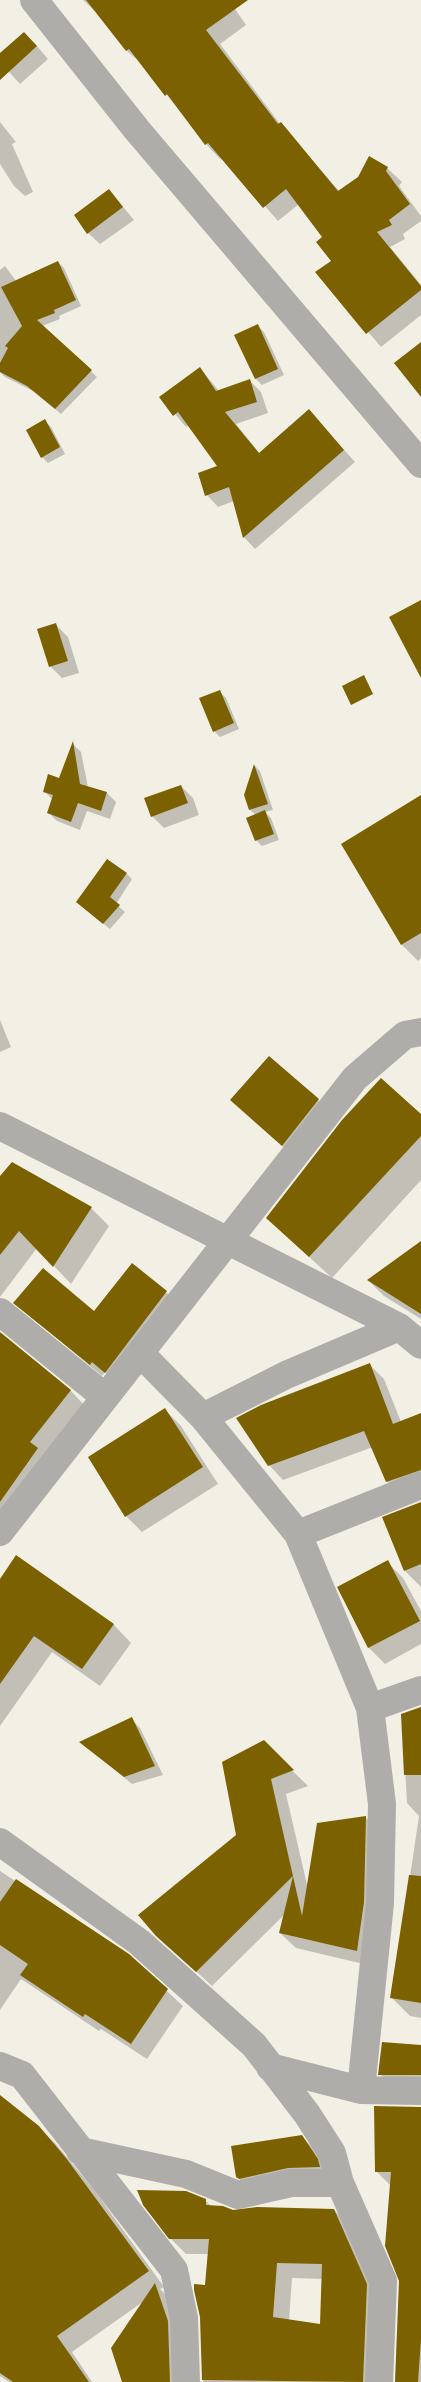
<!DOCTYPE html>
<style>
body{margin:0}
canvas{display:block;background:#f2efe5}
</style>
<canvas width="421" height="2382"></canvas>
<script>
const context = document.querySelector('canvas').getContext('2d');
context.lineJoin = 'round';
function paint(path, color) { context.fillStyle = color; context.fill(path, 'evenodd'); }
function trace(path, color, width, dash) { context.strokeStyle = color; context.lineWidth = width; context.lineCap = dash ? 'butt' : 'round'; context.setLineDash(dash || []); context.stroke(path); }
paint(new Path2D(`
 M83,0H229L246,25L220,44L280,124L339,191L387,168L402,182L399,186L421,216V221L403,234L405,239L390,247L421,285V315L381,347L317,272L332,261L324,238L299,204L278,221L222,157L220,159L206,144L142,64L127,51L100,16Z
 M36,45L48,59L20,84L0,62V55Z
 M0,122L16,142L12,144L33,192L25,196L14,186L0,164Z
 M109,190L134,220L100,244L88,233Z
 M58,262L64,268L81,306L59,316L60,319L42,326L97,377L61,414L35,392L5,377L0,372V270L5,266L16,281Z
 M258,326L264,332L284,375L262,385L256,379Z
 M200,368L219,391L249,380L261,392L268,413L236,424L260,454L309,411L355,462L255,549L244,537L234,501L218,507L207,495L219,466L189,425L186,427L161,397Z
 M45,421L51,427L65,454L48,463L42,457Z
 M56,625L68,637L79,673L62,678L50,666Z
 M220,692L226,698L239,729L220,737L214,731Z
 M73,744L81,752L88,787L107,793L116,802L110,819L87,811L80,830L57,821L48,812L53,800L44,791L60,779Z
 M255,766L260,771L273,810L265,812L271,818L279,840L262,846L256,840V815L250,810L245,795Z
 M181,786L193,798L199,815L164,828L152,816Z
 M421,796V958L418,961L402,945L375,902Z
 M127,874L132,879L116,904L125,912L110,929L84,908Z
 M0,1020L11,1047L0,1052Z
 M231,1100H318L334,1116L299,1161Z
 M421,1116V1180L332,1278L267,1218Z
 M0,1178L91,1208L109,1226L71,1284L37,1248L0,1297Z
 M421,1255V1319L384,1296L369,1281Z
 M166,1292L177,1304L117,1383L105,1372L102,1376L15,1303L94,1313Z
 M0,1334L70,1390L87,1408L0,1542Z
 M370,1365L384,1379L401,1422L421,1414V1488L402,1496L387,1481L373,1447L283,1480L269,1465Z
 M165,1410L181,1426L218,1484L142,1532L126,1516Z
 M421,1503V1587L405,1571Z
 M17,1557L114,1625L131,1643L100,1686L52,1652L0,1726V1581Z
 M387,1562L403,1578L421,1611V1644L385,1664L369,1648L339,1588Z
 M421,1707V2018L410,2016L392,1998L419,1816L407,1803L402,1714Z
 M131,1719L140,1728L163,1775L132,1784L81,1742Z
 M263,1742L308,1786L286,1794L308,1889L366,1818L381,1833L372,1966L296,1948L280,1933L284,1915L212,1986L157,1935L237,1836Z
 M0,1871L128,1955L183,2006L147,2059L101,2029L99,2031L21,1979L0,2010Z
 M421,2046V2090H395L380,2074Z
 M0,2097L38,2127L55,2143L95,2191L164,2287L160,2289L171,2300L185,2382H123L144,2301L72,2352L92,2382H9L0,2376Z
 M421,2108V2382H396L400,2281L391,2186L376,2171Z
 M301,2136L317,2152L333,2177L253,2193L237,2177Z
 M205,2200L212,2207L233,2211L334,2210L350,2226L383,2301L379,2382H203L201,2317L209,2254H186L170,2238ZM292,2278L323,2279L321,2325L289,2321Z`), '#0003');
paint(new Path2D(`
 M86,0H248L206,30L278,124L281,122L338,191L358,177L369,156L388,167L386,171L410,204L389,220L392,225L377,232L421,286V290L366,334L315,272L331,261L316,242L322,237L286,189L263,208L208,143L205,145L167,94L165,96L129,49L126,51Z
 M24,32L37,46L0,80V53Z
 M109,189L123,207L87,234L74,215Z
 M58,261L76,300L54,310L55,313L37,320L92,370L55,409L27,386L0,372V363L8,348L5,346L22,326L1,287Z
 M258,324L278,369L255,379L234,335Z
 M421,342V397L394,363Z
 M200,367L216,391L250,379L257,402L225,412L259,453L309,409L344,450L243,538L229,487L205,496L198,473L217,466L178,412L173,416L159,397Z
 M45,419L60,447L41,458L26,430Z
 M421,600V678L389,617Z
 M56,623L68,661L49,667L37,629Z
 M364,675L373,694L351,705L342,686Z
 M220,690L234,723L213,732L199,698Z
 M73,741L80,784L107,792L101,811L78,803L71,822L47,813L53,795L43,792L48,774L59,778Z
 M254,764L268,804L249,810L244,795Z
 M181,785L188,803L151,817L144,798Z
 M421,795V933L401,945L341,844Z
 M265,810L274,834L255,841L246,818Z
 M107,859L127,873L110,897L120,905L103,924L76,902Z
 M269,1056L319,1099L282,1146L230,1100Z
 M381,1078L421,1114V1136L309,1257L266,1218L342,1120Z
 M12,1162L92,1207L53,1267L19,1231L0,1255V1176Z
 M421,1241V1314L367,1280Z
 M132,1263L167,1291L105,1373L92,1362L90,1365L13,1303L43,1268L94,1311Z
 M0,1332L71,1390L30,1442L38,1448L0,1502Z
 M370,1363L393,1424L421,1413V1470L386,1482L364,1431L268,1466L236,1418L261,1405Z
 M165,1408L203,1467L125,1517L88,1457Z
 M421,1502V1564L404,1571L382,1517Z
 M16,1555L114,1624L82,1669L34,1636L0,1684V1579Z
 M388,1560L420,1621L368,1648L337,1587Z
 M421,1707V1775H404L401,1714Z
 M132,1717L155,1766L124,1777L79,1742Z
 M264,1740L294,1770L271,1779L302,1916L317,1823L366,1816L364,1902L357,1951L279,1933L293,1876L196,1972L156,1936L138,1915L236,1835L222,1762Z
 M409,1875L421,1876V2003L390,1998Z
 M16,1879L129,1954L168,1989L131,2044L85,2014L83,2017L20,1975L28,1964L0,1945V1902Z
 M382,2042L421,2045V2075H378Z
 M0,2095L39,2126L66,2158L149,2271L57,2336L89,2382H13L0,2373Z
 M374,2106L421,2107V2339L418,2382H395L399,2281L385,2246L391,2172H375Z
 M302,2135L318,2159L320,2167L288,2168L239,2179L236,2177L231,2146Z
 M137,2190L186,2191L206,2199V2205L223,2206L233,2210L257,2207L334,2209L367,2284L363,2382L202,2380L200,2317L194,2290V2284L205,2285L209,2239H169L143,2205ZM277,2263L322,2264L320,2324L273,2317Z
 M155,2283L168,2321L170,2382H122L111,2348Z`), '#7c6100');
trace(new Path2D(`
 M34,0L137,130L421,464
 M0,1126L399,1327L421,1345
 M0,1312L105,1397
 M140,1353L203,1417L298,1534L370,1708L382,1804L380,1903L361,2090
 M203,1417L286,1375L399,1327
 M0,1532L355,1078L405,1035L421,1032
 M298,1534L421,1485
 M370,1708L421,1690
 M0,1842L139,1942L254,2045L307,2114L332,2153L340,2183L383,2281L379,2382
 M0,2066L22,2075L174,2270L184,2318L186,2382
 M270,2067L361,2090L421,2091
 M80,2151L186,2174L238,2195L291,2183H340`), '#aeada9', 28);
</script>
